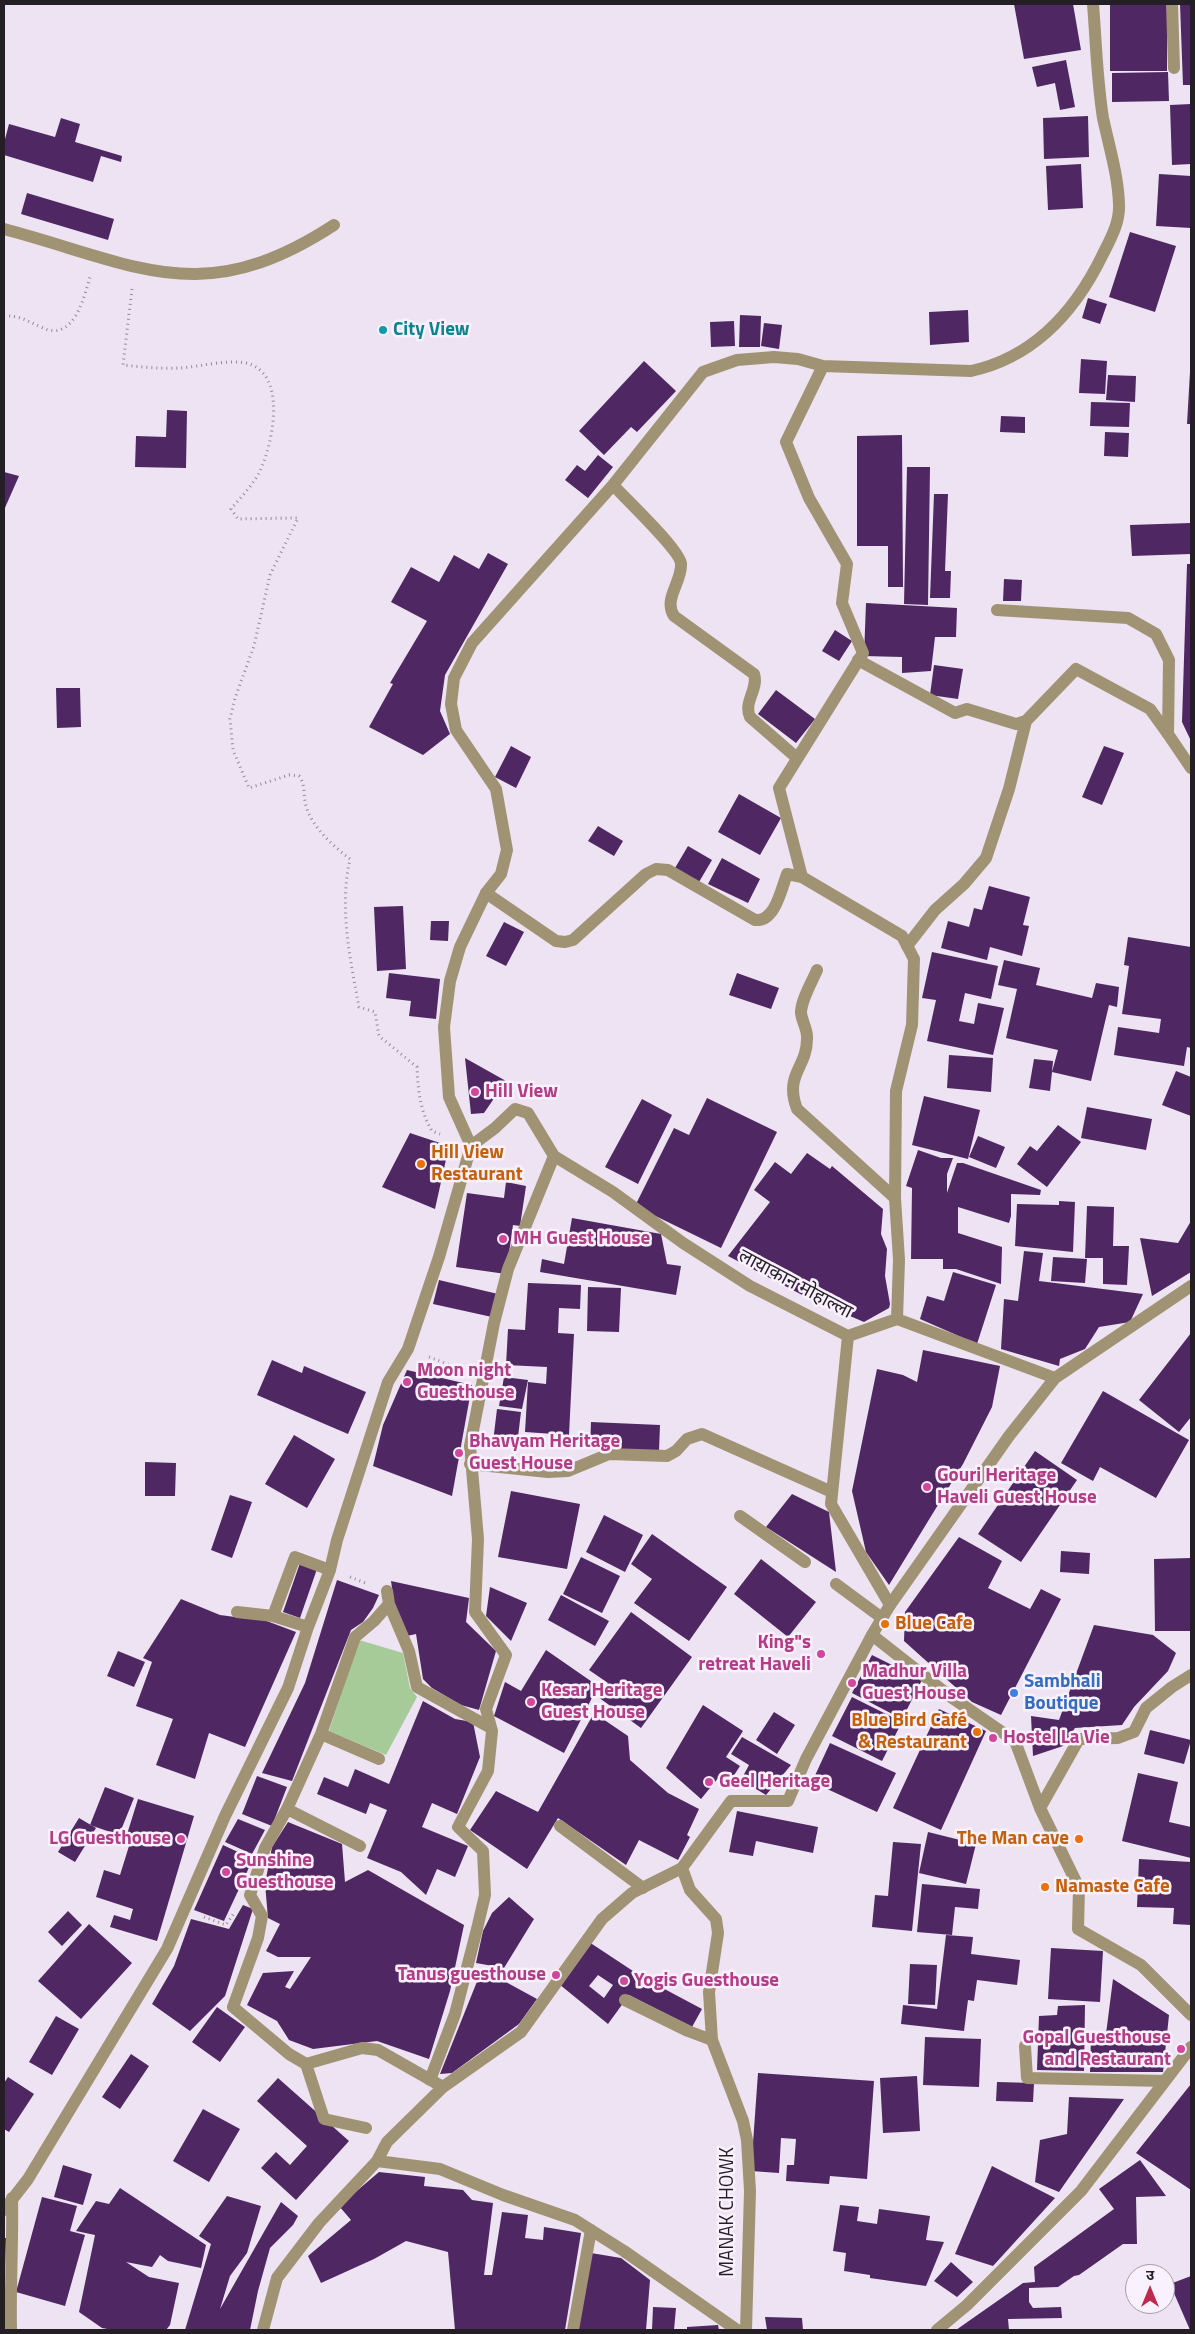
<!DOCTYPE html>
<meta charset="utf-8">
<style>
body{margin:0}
#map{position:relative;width:1195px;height:2334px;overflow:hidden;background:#ede3f3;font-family:"Titillium Web","Noto Sans Devanagari",sans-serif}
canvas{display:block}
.frame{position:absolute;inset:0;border:5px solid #231f25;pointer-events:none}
.north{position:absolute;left:1125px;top:2264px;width:50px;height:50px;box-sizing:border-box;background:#f9f1fe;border:1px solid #a39da7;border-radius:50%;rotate:0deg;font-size:14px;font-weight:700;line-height:20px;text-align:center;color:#231f25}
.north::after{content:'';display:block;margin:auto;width:18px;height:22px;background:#bc2b4e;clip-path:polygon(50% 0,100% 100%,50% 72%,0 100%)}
</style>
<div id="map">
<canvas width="1195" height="2334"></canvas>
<div class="frame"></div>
<div class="north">उ</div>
</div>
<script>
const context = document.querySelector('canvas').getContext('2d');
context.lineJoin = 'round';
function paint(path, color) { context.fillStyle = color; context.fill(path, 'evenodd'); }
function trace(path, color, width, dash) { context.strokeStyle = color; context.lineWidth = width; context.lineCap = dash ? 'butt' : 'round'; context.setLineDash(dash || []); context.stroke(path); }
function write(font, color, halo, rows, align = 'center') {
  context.font = font + ' "Titillium Web","Noto Sans Devanagari",sans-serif'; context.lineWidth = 5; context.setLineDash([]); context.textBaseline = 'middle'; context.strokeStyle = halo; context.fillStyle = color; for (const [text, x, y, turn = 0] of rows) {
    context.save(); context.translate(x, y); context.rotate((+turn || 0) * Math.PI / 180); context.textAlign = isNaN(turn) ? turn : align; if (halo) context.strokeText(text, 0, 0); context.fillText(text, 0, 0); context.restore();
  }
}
paint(new Path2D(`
 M359,1640L403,1653L410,1688L417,1697L386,1755L329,1731Z`), '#a7cb98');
paint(new Path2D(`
 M1014,4H1073L1081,50L1024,59Z
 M1110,4H1167V71H1110Z
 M1180,4H1191V85H1183Z
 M1066,60L1075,107L1060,110L1055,83L1037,87L1032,67Z
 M1168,72L1169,101L1112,102V73Z
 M1191,104V164L1172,165L1170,105Z
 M1088,116L1089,157L1044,159L1043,118Z
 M61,118L80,124L75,142L122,156L121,162L101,156L93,182L4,155V143L9,124L55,137Z
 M1081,164L1083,208L1048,210L1046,166Z
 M1159,174L1191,176V228L1156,226Z
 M27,193L114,219L108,240L21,214Z
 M1130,232L1176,246L1155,312L1109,297Z
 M1088,298L1107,304L1100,324L1082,318Z
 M968,310L969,342L930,345L929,312Z
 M740,315L761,316L760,347H739Z
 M734,321L735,346L711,347L710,322Z
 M764,323L782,325L779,349L761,346Z
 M1081,359L1107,361L1105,394L1079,393Z
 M644,361L676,391L637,432L631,427L604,455L579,431Z
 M1190,372H1191V424H1187Z
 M1108,375L1136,376L1135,402L1106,400Z
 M1091,402L1130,403L1129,427L1090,426Z
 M167,410L187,411L186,468L135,467L136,436L166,437Z
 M1001,416L1025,417V433L1000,432Z
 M1105,432L1129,433L1128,457L1104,456Z
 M902,435L903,587H888V546H857V436Z
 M598,455L613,467L588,498L565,480L577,465L585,471Z
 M907,467H930L928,605L904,604Z
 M4,472L19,476L4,510Z
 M934,494H948L945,571H951L950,598H930Z
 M1191,523V554L1132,556L1130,525Z
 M488,553L508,564L445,675L440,711L450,734L423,755L369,727L393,684L390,683L427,621L391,602L411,567L439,582L454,555L479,569Z
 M1187,564H1191V741L1182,722Z
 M1004,579L1022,580L1021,601H1003Z
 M866,603L957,608L956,637H935L931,671L902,673V657L864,656Z
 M835,630L852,641L839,661L822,651Z
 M934,665L963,669L958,699L930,695Z
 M56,688H80L81,727L57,728Z
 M776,690L815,719L796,743L758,714Z
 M511,746L531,757L516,788L495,777Z
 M1104,746L1124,753L1102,805L1082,797Z
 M739,794L781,818L760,855L718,832Z
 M598,826L623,841L614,856L588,841Z
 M688,846L712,860L699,882L675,868Z
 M722,858L760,879L748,903L708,884Z
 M989,886L1030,897L1023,925L1029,926L1022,956L990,947L987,960L941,948L948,921L969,927L974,908L982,910Z
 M403,906L406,969L377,971L374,907Z
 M431,921H449L448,941L430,940Z
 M504,922L524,932L506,966L486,956Z
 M1128,937L1191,947V1048L1187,1047L1184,1066L1114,1055L1118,1027L1159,1033L1161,1019L1122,1014L1129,966L1124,965Z
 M932,952L998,966L991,999L965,993L959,1021L974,1024L978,1003L1004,1008L993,1055L927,1041L936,1000L922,998Z
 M1004,960L1040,968L1036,985L1092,998L1096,983L1119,987L1117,1007L1109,1005L1091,1081L1052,1072L1050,1091L1029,1088L1034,1059L1053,1061L1052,1072L1058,1050L1006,1038L1017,989L998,985Z
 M389,973L440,979L436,1019L409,1016L411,1001L386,998Z
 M737,973L779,988L771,1009L729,995Z
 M949,1055L993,1058L991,1092L947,1088Z
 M465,1058L506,1081L484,1113L471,1114Z
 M1176,1071L1191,1077V1116L1162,1105Z
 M924,1096L980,1110L968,1159L912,1145Z
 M707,1098L777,1132L721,1248L635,1206L674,1128L689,1135Z
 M642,1099L672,1115L638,1184L605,1167Z
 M1087,1107L1152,1119L1146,1150L1081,1138Z
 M1058,1125L1081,1142L1047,1187L1017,1164L1030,1146L1037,1151Z
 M410,1133L449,1146L435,1209L382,1187Z
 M978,1136L1005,1147L996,1168L969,1157Z
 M918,1150L941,1158H953L947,1174V1193L957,1163H963L1041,1190L1040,1195L1011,1194V1216L1009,1223L958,1207V1233L1002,1247L1001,1284L956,1269H943V1259H911L912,1188L906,1186Z
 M807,1153L830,1169L832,1166L883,1209L881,1234L887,1249L885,1276L890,1304L889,1308L864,1322L808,1298L728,1256L770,1202L754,1190L775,1162L791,1174Z
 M506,1182L526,1186L520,1226L513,1225L506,1274L456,1267L467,1193L504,1198Z
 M1059,1201L1075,1202L1073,1252L1015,1246L1017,1204L1059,1205Z
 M1087,1206L1114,1207L1113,1246H1129L1127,1285L1103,1284V1258H1085Z
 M572,1218L661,1234L667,1264L681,1266L676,1295L540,1272L542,1259L564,1264Z
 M1191,1221V1272L1152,1296L1140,1238L1178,1243Z
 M1024,1251L1043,1253L1039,1281L1143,1294L1130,1322L1099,1327L1085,1349L1060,1359L1059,1366L1001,1349L1004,1299L1018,1301Z
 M1053,1257L1087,1259L1085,1283L1051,1281Z
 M953,1272L996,1285L977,1344L920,1319L927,1296L944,1301Z
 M439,1280L498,1294L492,1317L433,1304Z
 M528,1283L581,1285L580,1309L559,1308L558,1333L574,1334L569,1435L525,1432L528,1382L546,1384L547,1367L506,1365L508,1329L525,1330Z
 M588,1287L621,1288L619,1332L587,1331Z
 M1191,1333V1417L1179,1432L1139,1400Z
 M923,1350L1000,1366L992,1407L963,1464L889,1585L866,1552L852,1491L877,1369L903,1375L917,1382Z
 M272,1360L302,1373L304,1366L366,1392L348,1434L257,1395Z
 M407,1370L472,1385L452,1496L373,1466L383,1425Z
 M504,1377L528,1380L522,1409L499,1406Z
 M1103,1391L1189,1440L1156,1498L1100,1467L1093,1481L1061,1463Z
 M497,1409L521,1412L517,1445L493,1442Z
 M591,1422L660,1425L659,1451L590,1448Z
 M294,1435L335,1459L307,1508L265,1484Z
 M1035,1451L1077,1480L1021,1562L978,1534Z
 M145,1462L176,1463L175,1496H145Z
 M511,1491L580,1504L567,1569L498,1557Z
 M792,1494L829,1512L836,1572L766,1527Z
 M230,1495L252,1502L232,1558L211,1550Z
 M604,1515L643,1535L625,1572L586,1552Z
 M652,1534L727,1587L689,1641L634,1603L652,1579L631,1564Z
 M959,1537L1002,1561L988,1588L1030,1609L1041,1589L1061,1599L1001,1715L972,1702L904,1641L905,1612Z
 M1061,1551L1090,1553L1089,1574L1060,1572Z
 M581,1557L620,1576L602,1613L563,1594Z
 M1191,1558V1631H1155L1154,1559Z
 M761,1559L816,1602L788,1637L734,1594Z
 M300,1563L317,1569L300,1618L283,1612Z
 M337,1580L379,1595L373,1608L363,1622L351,1630L292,1781L262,1773L305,1683Z
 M391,1581L469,1598L466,1622L496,1651L479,1710L461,1705L432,1688L423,1679L416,1634L407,1636L395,1609Z
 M490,1587L527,1603L511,1641L486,1616Z
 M561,1595L609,1621L595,1646L548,1620Z
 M181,1599L220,1615L250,1619L256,1617L296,1632L245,1747L209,1733L195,1779L156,1765L173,1719L136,1706L152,1662L143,1658Z
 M631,1612L692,1657L641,1728L598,1697L608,1683L589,1670Z
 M1094,1625L1153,1635L1176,1653L1168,1671L1134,1707L1122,1725L1075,1728L1063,1746L1033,1756L1031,1716L1059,1720Z
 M546,1650L598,1686L564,1753L494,1716L505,1682L521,1691Z
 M118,1651L145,1662L134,1687L107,1676Z
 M872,1655L922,1680L902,1719L852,1693Z
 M852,1697L902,1722L882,1761L832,1736Z
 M423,1701L455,1719L473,1722L480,1757L457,1814L432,1803L422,1827L468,1846L455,1877L437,1869L426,1895L401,1872L367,1858L387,1810L370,1803L366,1814L317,1794L324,1777L348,1787L355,1769L389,1784Z
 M703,1705L743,1731L726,1757L740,1766L729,1783L719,1777L701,1799L666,1768Z
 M939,1709L986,1731L941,1830L893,1808Z
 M774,1712L795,1725L777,1754L756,1740Z
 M594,1713L628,1736L630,1760L668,1793L699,1809L687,1835L690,1837L678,1860L639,1840L626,1865L558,1818L527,1869L470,1830L496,1791L538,1812Z
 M1150,1730L1191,1740L1184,1764L1144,1754Z
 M742,1737L791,1765L766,1795L741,1780L749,1765L731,1754Z
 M830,1743L896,1773L877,1812L812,1782Z
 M1138,1773L1178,1782L1169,1822L1191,1827V1858L1122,1841Z
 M257,1776L287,1787L272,1826L242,1814Z
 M105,1787L134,1798L119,1835L90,1825Z
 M138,1799L194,1816L157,1941L110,1927L114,1915L130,1920L133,1909L96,1897L104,1870L120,1875L129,1846L124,1844Z
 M737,1811L818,1827L813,1853L756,1841L753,1856L729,1852Z
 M79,1818L96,1828L75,1862L58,1852Z
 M238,1819L265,1830L252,1854L225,1842Z
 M288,1822L342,1844L345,1882L368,1870L464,1925L450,1991L429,2059L377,2041L313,2049L289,2040L277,2021L247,2005L263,1973L294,1971L285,1987L290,1989L311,1957H278L266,1951L280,1924L268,1918L265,1884L272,1847Z
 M928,1832L976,1844L966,1884L919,1873Z
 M893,1842L921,1844L912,1931L872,1927L875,1895L888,1896Z
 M223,1845L253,1859L224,1921L194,1910Z
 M1139,1859L1191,1862V1925L1173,1924L1174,1908L1137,1907Z
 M922,1884L980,1889L978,1909L955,1907L952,1935L917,1932Z
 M509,1897L534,1919L504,1968L476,1963L483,1931L492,1913Z
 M243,1905L253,1909L225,1996L190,2031L152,2004L174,1966L191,1919L229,1929Z
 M68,1911L82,1925L62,1946L48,1932Z
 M89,1924L132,1963L81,2019L38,1981Z
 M946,1935L973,1937L971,1954L1020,1960L1017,1985L977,1980L974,2001L968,2000L964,2031L901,2024L903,2005L937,2009Z
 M589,1942L642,1977L702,2009L692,2027L629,1995L608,2024L559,1984ZM598,1975L613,1985L604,1998L589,1986Z
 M1051,1948L1103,1951L1100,2002L1048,1999Z
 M910,1964L937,1965L935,2005L908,2004Z
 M482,1969L537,1999L519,2024L452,2073L440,2074Z
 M1113,1979L1169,2015L1163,2072H1090L1091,2036L1106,2034Z
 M1085,2005L1084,2071L1037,2070L1039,2016L1057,2015L1058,2006Z
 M217,2007L245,2027L220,2062L192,2042Z
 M56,2016L79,2029L52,2075L29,2062Z
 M925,2037L981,2039L979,2087L923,2085Z
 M131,2054L149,2066L120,2109L102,2097Z
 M758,2073L874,2081L867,2179L830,2176L829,2184L786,2181L787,2165H794L796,2139L781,2138L779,2173L751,2171Z
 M917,2076L920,2131L883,2133L880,2078Z
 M8,2077L34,2094L9,2132L4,2129V2083Z
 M278,2078L349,2141L296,2200L261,2168L276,2152L290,2165L307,2146L257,2101Z
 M997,2082L1034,2083L1033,2102L996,2101Z
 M1191,2084V2190L1136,2153Z
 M1069,2097L1124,2099L1059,2192L1035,2182L1040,2140L1067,2134Z
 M203,2109L240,2129L209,2182L173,2161Z
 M1140,2160L1166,2196L1136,2197L1137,2244H1123L1079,2275L1074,2276L1058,2287L1029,2288V2302L1033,2308L1061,2307L1062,2318L1008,2319L1009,2330H956L1023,2283L1035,2282L1034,2267L1114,2209L1099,2189Z
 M63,2165L92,2174L83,2205L54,2197Z
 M992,2166L1055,2198L993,2266L955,2254Z
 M379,2172L425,2177L424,2186L463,2190L472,2200L493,2203L484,2275H492L502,2212L528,2215L525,2238L543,2240L544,2227L581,2233L565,2330H455L448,2252L406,2241L374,2259L321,2283L308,2256L351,2220L339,2206Z
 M120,2188L206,2245L201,2268L168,2261L160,2255L152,2267L126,2262L149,2277L179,2283L170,2325L166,2330H113L102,2328L79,2312L95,2235L76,2231L96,2201L109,2204Z
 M227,2196L261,2206L247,2253L230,2276L220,2309L281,2202L298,2216L293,2225L270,2248L258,2291L250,2330H185L211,2244L199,2236Z
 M42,2197L77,2206L70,2231L85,2235L65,2306L16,2292Z
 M840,2205L859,2207L857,2221L877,2224L879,2209L930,2216L926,2240L944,2242L926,2286L870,2278V2275L844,2271L846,2253L833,2251Z
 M4,2238H6L5,2275H4Z
 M591,2253L621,2258L650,2280L646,2330H575Z
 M951,2262L973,2282L957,2297L934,2281Z
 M1191,2276V2330H1190L1170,2284Z
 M653,2307L676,2308L674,2330H652Z
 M765,2317L802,2318L803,2330H767Z
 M718,2325L719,2330H687V2327Z`), '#4f2762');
trace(new Path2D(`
 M132,289L123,365C142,367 161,369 180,368C200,367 234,357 252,365C287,380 272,447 259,473C252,486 241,497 231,509L238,519L298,518L270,575L254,646L235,698L230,719L233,750L249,788L289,775L299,776C306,785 303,795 306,806C312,827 333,846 350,859C339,908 350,959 359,1007L375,1012L379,1036L417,1067C418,1090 420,1111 432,1131L440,1134
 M4,316C19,315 27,321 41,327C73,344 84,298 90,277
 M429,1357L463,1370
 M350,1577L368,1584
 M204,1917L226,1925L234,1913`), '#938b97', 3, [1, 4]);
trace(new Path2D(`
 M1172,4L1174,68
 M4,229C139,265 202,311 334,225
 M858,660L955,713L967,709L1016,724L1026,721L1076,669L1150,709L1168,734
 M907,946L935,910L964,884L986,858L1009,789L1026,721
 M817,970C812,982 801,1000 801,1013C802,1022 808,1030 807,1039C807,1068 784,1074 797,1109L895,1198
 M848,1336L831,1504L890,1605L872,1635L951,1697L1015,1741L1040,1808L1079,1888L1078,1929L1141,1965L1191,2015
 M470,1464L548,1472L568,1471L609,1454L667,1456L676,1451L687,1439L702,1434L832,1492
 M740,1516L805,1562
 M836,1584L882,1618
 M387,1591L389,1604L409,1651L417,1687L491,1728
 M389,1604L374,1621L355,1637L321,1734L287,1809L265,1848L250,1895L262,1916L258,1938L233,2007L289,2054L306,2064L362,2048L378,2050L443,2087
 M237,1612L273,1616
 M308,1627L273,1616L295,1557L330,1570
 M321,1734L379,1759
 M1040,1808L1079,1739L1118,1738L1134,1732L1146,1708L1172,1687L1191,1675
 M287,1809L360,1846
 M560,1826L643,1888
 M625,2000L688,2031L712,2040
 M1025,2046L1027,2078L1165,2081
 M306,2064L324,2119L366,2128
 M430,2080L455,2014L477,1929L485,1895L483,1851L458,1827L488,1771L492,1731L486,1709L506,1655L475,1612L478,1539L470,1446L494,1323L508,1269L554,1156
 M377,2161L440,2169L503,2195L575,2220L624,2251L737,2330
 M4,2210L28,2179L167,1949L225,1816L288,1688L308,1627L330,1570L337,1540L388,1382L408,1349L439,1257L471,1146L449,1097L444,1027L450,981L460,947L486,893
 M11,2330C10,2286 13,2242 12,2198
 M263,2330L277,2278L319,2223L377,2161L387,2142L443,2087L521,2032L602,1919L632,1893L682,1868
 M573,2330L591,2230
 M937,2330L967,2305L1081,2191L1191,2047`), '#a09373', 12);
trace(new Path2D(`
 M823,366L786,442L809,498L847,564L842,603L863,653L779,788L802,877L902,936L914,959L912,1025L896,1091L895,1198L899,1260L897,1319
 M613,485C625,498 681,551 681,564C682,582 663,599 674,616L754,674C759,689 743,702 750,717L797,758
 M997,610L1128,618L1156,634L1169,660L1168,734L1191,768
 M802,877L787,874C781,890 775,922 755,920L668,870L656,869L646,874L573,940L565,942L556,941L486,893L501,874L507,850L496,789L456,730L451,704L454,678L472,643L613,485L703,372L737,360L774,357L798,359L823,366L971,371C1035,357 1076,310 1103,254C1111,238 1120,222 1119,204C1118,175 1109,146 1103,118C1097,81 1096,41 1093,4
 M471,1146L495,1128L515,1109L528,1113L554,1156L613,1192L683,1243L750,1286L848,1336L897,1319L1055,1378L1191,1286
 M890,1605L1009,1436L1055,1378
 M4,2326H11
 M746,2330L750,2191L747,2140L743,2121L712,2040L709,1992L718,1933L716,1919L690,1890L682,1868L731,1801H788L806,1759L872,1635`), '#a09373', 12);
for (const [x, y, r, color] of [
 [383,330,5,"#0f9aa8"],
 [475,1092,5,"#d1479c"],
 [421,1164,5,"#e8710a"],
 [503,1239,5,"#d1479c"],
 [407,1382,5,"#d1479c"],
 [459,1453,5,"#d1479c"],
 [927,1487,5,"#d1479c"],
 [885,1624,5,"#e8710a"],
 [821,1654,5,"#d1479c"],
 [852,1683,5,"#d1479c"],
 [1014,1693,5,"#3f7fe0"],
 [531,1702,5,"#d1479c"],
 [977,1732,5,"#e8710a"],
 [993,1738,5,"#d1479c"],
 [709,1782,5,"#d1479c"],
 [181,1839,5,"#d1479c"],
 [1079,1839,5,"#e8710a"],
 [226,1872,5,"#d1479c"],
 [1045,1887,5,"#e8710a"],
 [556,1975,5,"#d1479c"],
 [624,1981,5,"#d1479c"],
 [1181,2049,5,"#d1479c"]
]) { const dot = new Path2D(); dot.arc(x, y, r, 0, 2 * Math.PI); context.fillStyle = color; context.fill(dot); trace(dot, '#f9f1fe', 2); }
write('bold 19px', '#0d838f', '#f9f1fe', [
 ["City View",393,330]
], 'left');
write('bold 19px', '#b23c85', '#f9f1fe', [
 ["Hill View",485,1092],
 ["MH Guest House",513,1239],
 ["Moon night",417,1371],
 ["Guesthouse",417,1393],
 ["Bhavyam Heritage",469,1442],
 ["Guest House",469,1464],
 ["Gouri Heritage",937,1476],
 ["Haveli Guest House",937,1498],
 ["King\"s",811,1643,"right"],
 ["retreat Haveli",811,1665,"right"],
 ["Madhur Villa",862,1672],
 ["Guest House",862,1694],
 ["Kesar Heritage",541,1691],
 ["Guest House",541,1713],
 ["Hostel La Vie",1003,1738],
 ["Geel Heritage",719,1782],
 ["LG Guesthouse",171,1839,"right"],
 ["Sunshine",236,1861],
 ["Guesthouse",236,1883],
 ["Tanus guesthouse",546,1975,"right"],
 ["Yogis Guesthouse",634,1981],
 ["Gopal Guesthouse",1171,2038,"right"],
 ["and Restaurant",1171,2060,"right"]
], 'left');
write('bold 19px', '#c56008', '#f9f1fe', [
 ["Hill View",431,1153],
 ["Restaurant",431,1175],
 ["Blue Cafe",895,1624],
 ["Blue Bird Café",967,1721,"right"],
 ["& Restaurant",967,1743,"right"],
 ["The Man cave",1069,1839,"right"],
 ["Namaste Cafe",1055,1887]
], 'left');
write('19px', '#231f25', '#f9f1fe', [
 ["लायाकान मोहाल्ला",795,1285,28],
 ["MANAK CHOWK",728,2212,-90]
]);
write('bold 19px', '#366cbe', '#f9f1fe', [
 ["Sambhali",1024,1682],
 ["Boutique",1024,1704]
], 'left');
</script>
